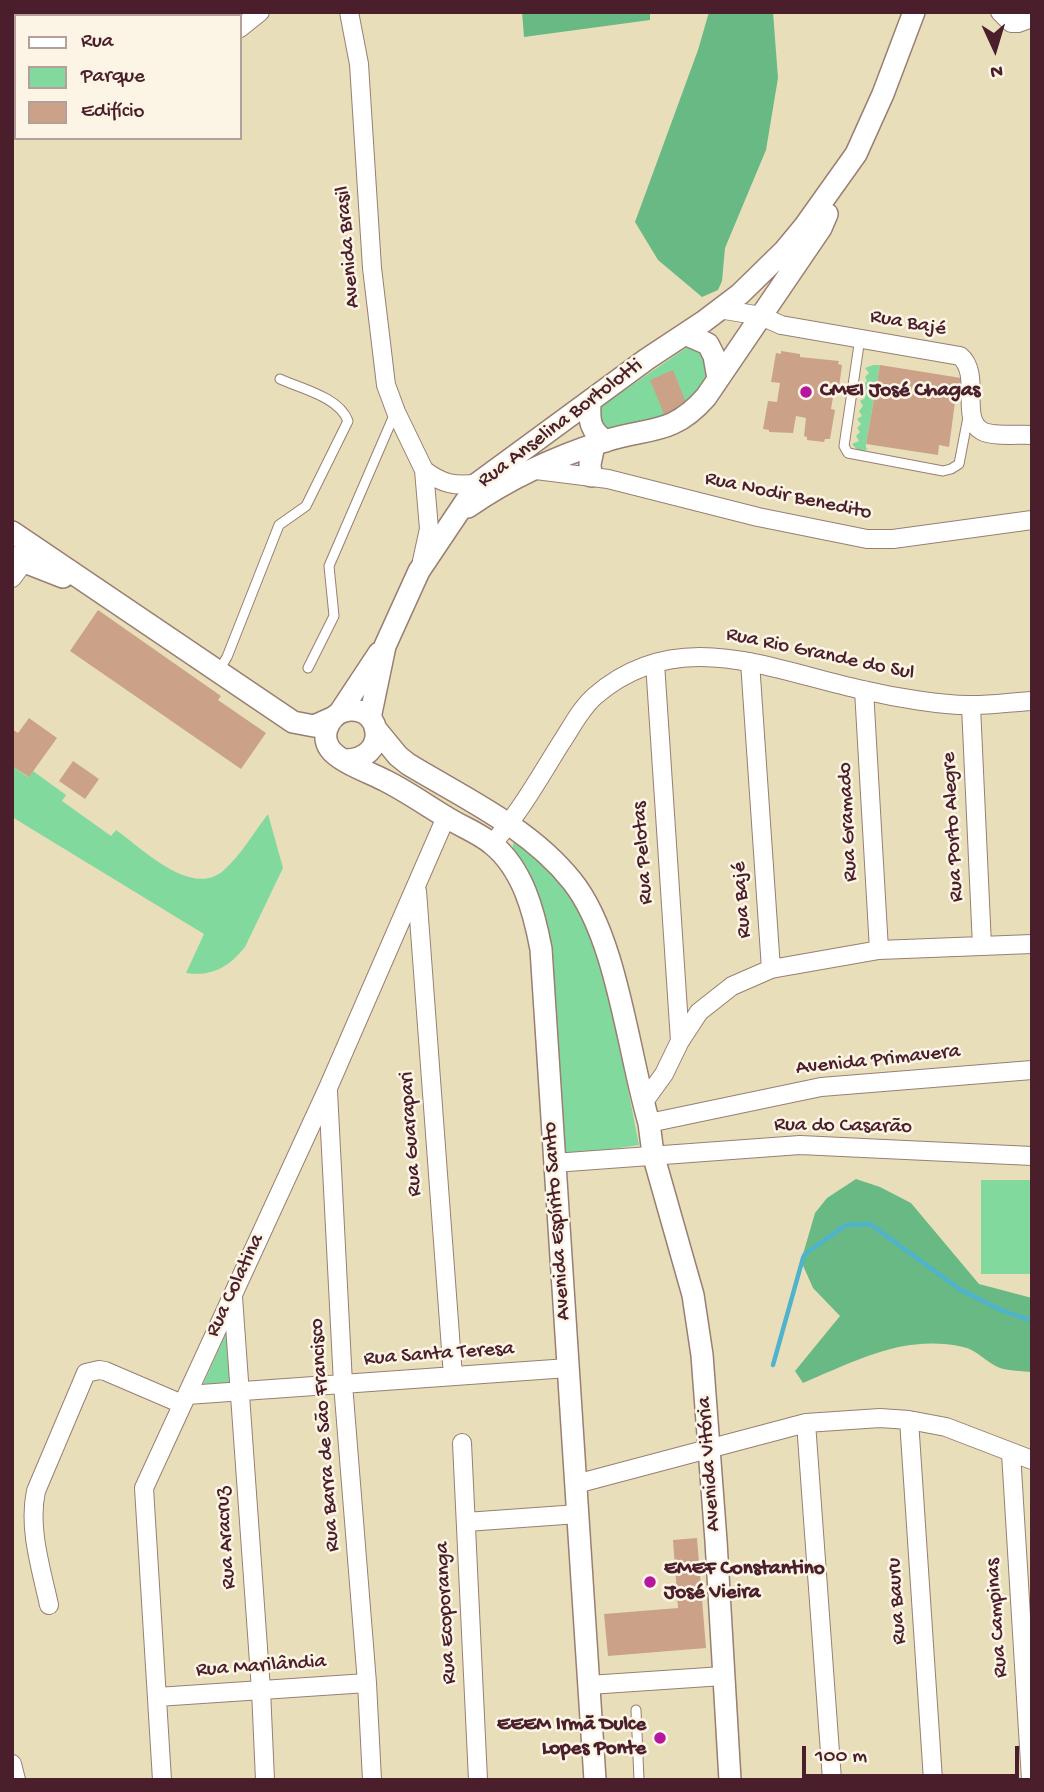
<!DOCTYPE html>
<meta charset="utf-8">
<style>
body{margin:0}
#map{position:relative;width:1044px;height:1792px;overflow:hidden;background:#e9deba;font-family:"Gochi Hand",sans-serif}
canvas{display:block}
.frame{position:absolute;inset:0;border:14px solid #4a1f2b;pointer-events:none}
.legend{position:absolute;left:14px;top:14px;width:228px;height:126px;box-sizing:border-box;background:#fcf5e5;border:2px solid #b59f9b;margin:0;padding:9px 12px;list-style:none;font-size:21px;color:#4a1f2b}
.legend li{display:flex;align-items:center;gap:14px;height:35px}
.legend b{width:35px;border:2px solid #b59f9b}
.north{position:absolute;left:960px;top:14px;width:70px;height:70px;-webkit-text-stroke:5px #fcf5e5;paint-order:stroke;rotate:176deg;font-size:19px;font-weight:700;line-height:28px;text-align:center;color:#4a1f2b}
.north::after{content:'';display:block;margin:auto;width:24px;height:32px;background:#4a1f2b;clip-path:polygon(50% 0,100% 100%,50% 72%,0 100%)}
.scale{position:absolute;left:802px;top:1746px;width:217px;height:32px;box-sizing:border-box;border:4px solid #4a1f2b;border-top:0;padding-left:9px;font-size:21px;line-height:24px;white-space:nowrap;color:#4a1f2b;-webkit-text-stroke:5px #fcf5e5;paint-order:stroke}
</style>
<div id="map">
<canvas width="1044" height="1792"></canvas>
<div class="frame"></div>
<ul class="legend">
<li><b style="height:9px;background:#fff"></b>Rua</li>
<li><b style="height:19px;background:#82d99e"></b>Parque</li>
<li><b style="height:19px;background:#cba287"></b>Edifício</li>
</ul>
<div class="north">N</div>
<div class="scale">100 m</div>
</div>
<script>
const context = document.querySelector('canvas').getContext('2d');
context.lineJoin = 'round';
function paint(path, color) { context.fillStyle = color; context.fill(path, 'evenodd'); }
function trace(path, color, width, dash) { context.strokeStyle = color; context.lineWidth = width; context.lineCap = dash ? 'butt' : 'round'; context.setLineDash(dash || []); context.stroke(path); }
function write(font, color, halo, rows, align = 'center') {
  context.font = font + ' "Gochi Hand",sans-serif'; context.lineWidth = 5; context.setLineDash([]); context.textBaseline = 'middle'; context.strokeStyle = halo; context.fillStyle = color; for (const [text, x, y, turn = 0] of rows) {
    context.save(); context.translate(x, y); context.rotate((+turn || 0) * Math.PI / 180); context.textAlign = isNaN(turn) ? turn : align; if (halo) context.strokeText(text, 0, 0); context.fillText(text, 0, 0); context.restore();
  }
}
paint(new Path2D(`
 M686,348L699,350L715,373L678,414L609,436L594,411Z
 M873,365H880L866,444V448L868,449L860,453L852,444L859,441L856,436L860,432L857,428L861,424L857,419L862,416L859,411L863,406L860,401L865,398L862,393L866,390L863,385L867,381L865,377L869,373L865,368Z
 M12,766L28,777L33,771L66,795L62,801L111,836L116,830C143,849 192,899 224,870C241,855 254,832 268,814L283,868L245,947C229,967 212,977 186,973L204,934L12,817Z
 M515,834L546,860L583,912L607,982L639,1145L558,1157L551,966L511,855Z
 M981,1180H1032V1274H981Z
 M228,1329L233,1386L201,1389Z`), '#82d99e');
paint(new Path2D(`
 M522,12H650V20L524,37Z
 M709,12H773L778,78L766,150L725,248L722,281L718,290L702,297L658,260L635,222L698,50Z
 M856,1179L880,1187L911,1203L979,1284L1032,1298V1372C1022,1371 1009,1371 1000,1368C987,1363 976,1349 963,1347C904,1334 856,1361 803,1383L795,1371L840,1316L813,1288L801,1261L815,1213L827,1198Z`), '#69b985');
trace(new Path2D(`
 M773,1365L803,1258L805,1254L846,1225L870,1224L961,1290L1001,1310L1032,1321`), '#4fb3ce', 4.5);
paint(new Path2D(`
 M781,351L800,354V357L839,361L838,364L842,365L840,380L838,392L834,391L831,409L835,410L830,439H825L824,442L807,440V437L804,436L806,418L796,416L793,433L769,432V430L763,429L768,401L777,402L780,383L771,382L776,353L781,354Z
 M880,365L961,378L958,402H955L949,447L939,445L938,455L866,444Z
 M673,370L687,405L664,414L650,380Z
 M98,610L221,696L218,700L266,733L241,769L70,651Z
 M29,718L57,738L29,777L12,766V729L18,733Z
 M73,761L99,779L85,799L59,781Z
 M697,1538L706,1648L608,1656L604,1614L678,1608L673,1540Z`), '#cba287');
const service = new Path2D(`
 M860,338L844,446L848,453L943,471L951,469L959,464L968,417
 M308,668L334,616L329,566L395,413
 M219,670L227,657L279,525L306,506L348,421C339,397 302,389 280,379
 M636,1710L639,1780`);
const minor = new Path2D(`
 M349,12L359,64L372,268L386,385L396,412L424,470L429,529L422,561
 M1000,12L1011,23H1018L1032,18
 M240,28L260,12
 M719,309L761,316L781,325L960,356C982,374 959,419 982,431C993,437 1020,434 1032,435
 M424,470C442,484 456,487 478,483
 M536,470L608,479L758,517L867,539H893L1032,520
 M12,578L24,562
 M750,662L771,969
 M655,663L680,1041
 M864,690L879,950
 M971,706L982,946
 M492,844C519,814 539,778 561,743C571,728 581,708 595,696C678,624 770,670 863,690C893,697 944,706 973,705C993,705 1012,702 1032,701
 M417,891L453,1376
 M328,1091L343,1384L367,1683L372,1780
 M643,1103L664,1074L680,1041L699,1012L732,986L771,969L879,950L1032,944
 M649,1123L821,1087L1032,1070
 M554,1163L800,1145L1032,1156
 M233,1297L261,1690L265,1780
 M187,1395L568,1368
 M909,1420L933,1780
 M806,1423L832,1780
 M462,1443L478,1780
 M1011,1453L1031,1780
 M576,1484L806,1423L880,1418L909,1420L946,1427L1032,1460
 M466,1522L578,1514
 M49,1605C41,1568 28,1528 36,1491L86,1373L99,1370L105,1371L182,1404
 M589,1685L723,1676
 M157,1697L367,1683
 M12,1764L16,1780
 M162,1780L144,1488L328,1088L446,817`);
const tertiary = new Path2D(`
 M685,334L708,344L714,356L718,378
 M590,403C589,421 590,431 606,441
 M591,476L590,464L594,445
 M468,507C508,479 558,456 605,441C648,427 672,436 706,397L821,228L827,214
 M12,532L293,722L314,726L332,718
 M12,557L63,577
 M340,712L379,653
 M370,718L385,646L419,571L478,483L647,359L703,322L740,294L785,250L804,227L856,154L883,94L914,12
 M375,728L398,756L408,764C464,798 530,828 572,881C617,937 628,1052 649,1123L653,1154L693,1295L702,1355L716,1541L730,1780
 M346,760C388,759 383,708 350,710C331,711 319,734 330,749C339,762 371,773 386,781C406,791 426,805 446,817C460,826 479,833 492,844C523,869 534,912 541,949L595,1780`);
trace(service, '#9a7e72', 11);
trace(minor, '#9a7e72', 20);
trace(tertiary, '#9a7e72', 24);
trace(service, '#fff', 9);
trace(minor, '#fff', 18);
trace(tertiary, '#fff', 21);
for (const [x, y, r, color] of [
 [806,392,7,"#b5179e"],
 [650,1582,7,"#b5179e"],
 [660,1738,7,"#b5179e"]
]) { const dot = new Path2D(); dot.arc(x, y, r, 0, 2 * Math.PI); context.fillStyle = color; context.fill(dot); trace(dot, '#fcf5e5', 2.5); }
write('21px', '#4a1f2b', '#fcf5e5', [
 ["Avenida Brasil",349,247,-95],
 ["Rua Bajé",908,324,10],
 ["Rua Anselina Bortolotti",561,424,-37],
 ["Rua Nodir Benedito",788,497,12],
 ["Rua Rio Grande do Sul",820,655,12],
 ["Rua Gramado",849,822,-93],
 ["Rua Porto Alegre",954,827,-93],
 ["Rua Pelotas",644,853,-94],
 ["Rua Bajé",743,900,-94],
 ["Avenida Primavera",878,1061,-6],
 ["Rua do Casarão",843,1127,1],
 ["Rua Guarapari",412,1134,-94],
 ["Avenida Espírito Santo",558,1221,-94],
 ["Rua Colatina",236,1286,-65],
 ["Rua Santa Teresa",439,1355,-4],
 ["Rua Barra de São Francisco",326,1435,-94],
 ["Avenida Vitória",710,1464,-94],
 ["Rua Aracruz",227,1538,-94],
 ["Rua Bauru",898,1601,-94],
 ["Rua Ecoporanga",447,1613,-93],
 ["Rua Campinas",998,1618,-94],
 ["Rua Marilândia",261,1667,-4]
]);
write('bold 21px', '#4a1f2b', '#fcf5e5', [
 ["CMEI José Chagas",820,392],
 ["EMEF Constantino",664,1570],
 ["José Vieira",664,1594],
 ["EEEM Irmã Dulce",646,1726,"right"],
 ["Lopes Ponte",646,1750,"right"]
], 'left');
</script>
